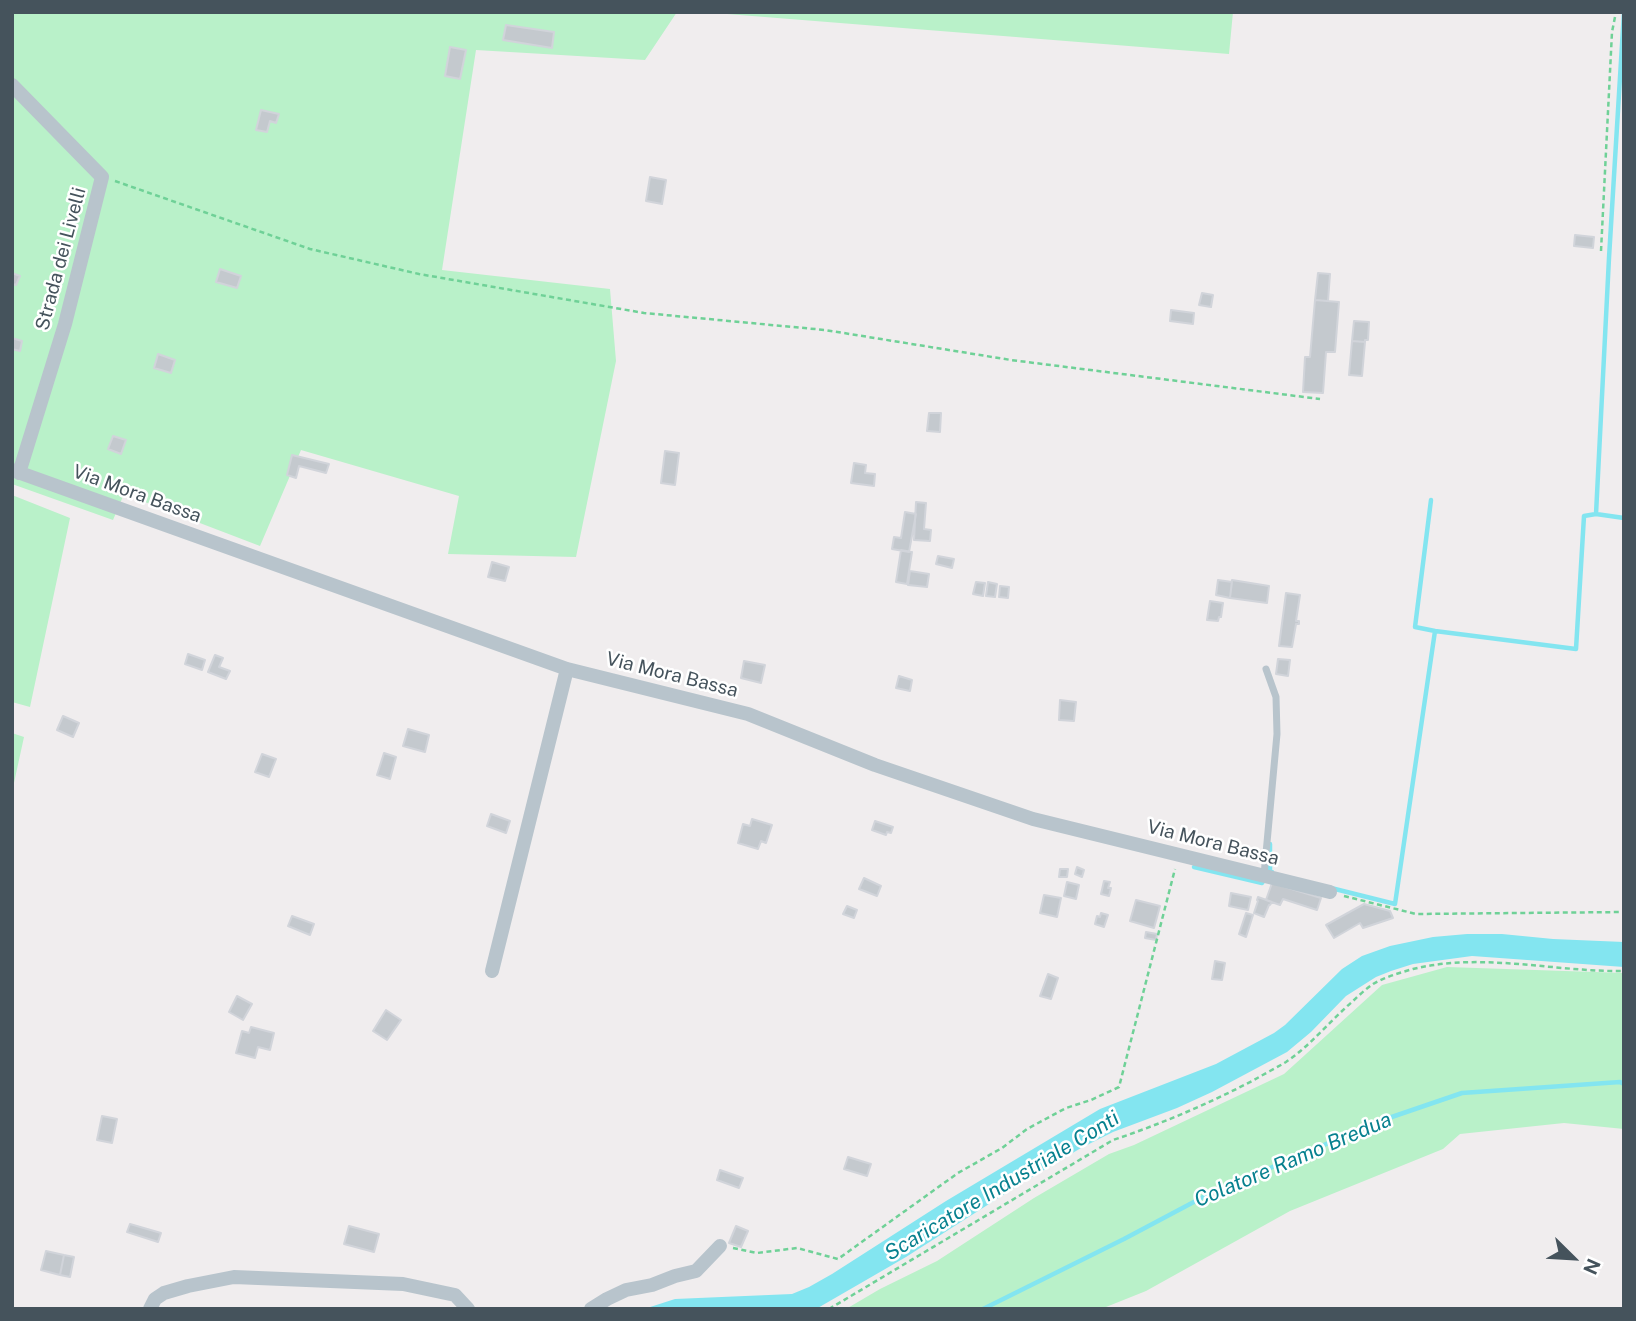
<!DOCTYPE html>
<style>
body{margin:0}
#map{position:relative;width:1636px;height:1321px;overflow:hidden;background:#f0edee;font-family:"Public Sans",sans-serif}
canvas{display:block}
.frame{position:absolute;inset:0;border:14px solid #45535c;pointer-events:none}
.north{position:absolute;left:1538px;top:1223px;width:70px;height:70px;-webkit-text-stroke:5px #fff;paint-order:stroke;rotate:114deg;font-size:19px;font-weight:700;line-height:28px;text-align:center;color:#45535c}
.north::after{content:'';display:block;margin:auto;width:24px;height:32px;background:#45535c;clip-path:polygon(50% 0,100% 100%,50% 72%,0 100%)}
</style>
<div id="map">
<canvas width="1636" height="1321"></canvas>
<div class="frame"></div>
<div class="north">N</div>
</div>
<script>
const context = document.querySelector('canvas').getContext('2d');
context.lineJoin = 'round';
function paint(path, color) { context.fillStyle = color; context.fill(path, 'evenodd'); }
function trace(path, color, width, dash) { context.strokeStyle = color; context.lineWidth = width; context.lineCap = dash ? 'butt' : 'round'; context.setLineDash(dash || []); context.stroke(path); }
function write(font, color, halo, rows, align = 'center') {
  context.font = font + ' "Public Sans",sans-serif'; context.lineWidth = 5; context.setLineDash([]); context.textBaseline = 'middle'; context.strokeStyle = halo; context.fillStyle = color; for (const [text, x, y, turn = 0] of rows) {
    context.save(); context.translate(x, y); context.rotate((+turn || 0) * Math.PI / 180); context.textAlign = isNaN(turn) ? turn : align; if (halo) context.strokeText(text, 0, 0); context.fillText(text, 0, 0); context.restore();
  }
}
paint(new Path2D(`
 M12,12H677L645,60L476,50L442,270L610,289L616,361L576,557L448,554L459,496L301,450L260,546L124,494L113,520L12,484Z
 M702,12H1233L1229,54Z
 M12,495L70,518L30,707L12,702Z
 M12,733L24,737L12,792Z
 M1447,967L1624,973V1129L1564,1123L1460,1134L1443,1149L1290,1211L1146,1291L1101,1309H846L880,1289L937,1261L1034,1198L1109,1154L1134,1145L1284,1074L1382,985Z`), '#b9f1c9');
paint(new Path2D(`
 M1467,934H1502L1553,939L1624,942V967L1472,956L1413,964L1391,971L1376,977L1346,996L1311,1032L1287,1052L1212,1092L1177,1108L1113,1132L1081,1148L1022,1183L906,1257L816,1309H644L675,1299L792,1294L809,1287L832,1274L946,1201L1100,1109L1216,1064L1274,1033L1285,1025L1342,969L1362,956L1390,946L1433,937Z`), '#83e5f0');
trace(new Path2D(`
 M1431,500L1415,627L1435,631
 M1596,514L1609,258L1624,12
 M1270,844V872H1272
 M1194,867L1262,883L1264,880
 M1331,888L1395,904L1435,631L1576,649L1584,516L1596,514L1624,518
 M983,1309L1124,1239L1207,1195L1380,1121L1462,1093L1620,1082L1624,1084`), '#83e5f0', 4.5);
const building = new Path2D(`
 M506,25L554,32L552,48L503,40Z
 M450,47L466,50L460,79L445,76Z
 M261,110L279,114L276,123L270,121L267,132L256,130Z
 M650,177L666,180L662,204L646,201Z
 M1575,235L1594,237L1593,248L1574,246Z
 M220,269L241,276L237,288L216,282Z
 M12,273L20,276L16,285L12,284Z
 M1318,273L1330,274L1328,301L1315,300Z
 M1202,293L1213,295L1211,307L1199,305Z
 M1315,300L1339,302L1335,352H1326L1323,393L1303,392L1305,357H1310Z
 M1171,310L1194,313L1193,324L1170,321Z
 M1354,321L1369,322L1368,340H1365V342L1352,341Z
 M12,338L22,341L20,351L12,349Z
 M1352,341L1365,342L1362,376L1349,375Z
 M158,354L175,360L171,373L154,368Z
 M929,413H941L940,432L927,431Z
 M113,436L126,440L121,454L108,449Z
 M665,451L679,453L675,485L661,483Z
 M292,455L329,464L326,473L299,466L296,478L287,475Z
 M854,463L866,465L865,473L875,474L874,486L851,483Z
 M916,502L926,503L924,529L931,530L930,541L914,540Z
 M905,512L916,514L909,552L892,549L894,537L901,538Z
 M901,550L912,552L907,584L896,582Z
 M938,556L954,559L952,568L936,564Z
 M492,562L509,567L505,581L488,577Z
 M910,571L929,574L927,587L908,585Z
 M1218,580L1232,582L1230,598L1216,595Z
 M1232,580L1269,586L1267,603L1230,598Z
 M976,582L985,583L983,596L973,594Z
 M988,582L997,584L995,597L986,596Z
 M1000,586L1009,587L1008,598L999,597Z
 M1286,593L1300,595L1296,621H1299V624H1296L1292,647L1279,646Z
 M1210,601L1223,603L1221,617H1219L1218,621L1207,620Z
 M188,654L205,660L202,670L185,664Z
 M215,655L223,658L219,667L230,671L226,679L208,672Z
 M1278,659L1290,660L1288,676L1276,674Z
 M744,661L765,665L761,683L741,678Z
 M899,676L912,680L910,691L896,688Z
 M1060,700L1076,702L1074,721L1059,720Z
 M63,716L79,723L73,737L57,730Z
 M408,729L429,735L425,752L403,746Z
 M384,753L396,757L390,779L377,775Z
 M262,754L276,759L269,777L255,772Z
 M491,814L510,821L506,833L487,826Z
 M752,819L772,825L766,843L761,841L758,849L738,843L743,824L750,826Z
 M875,821L893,827L891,833L887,832L886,835L872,830Z
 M1077,867L1084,870L1082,877L1075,874Z
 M1060,869H1068L1067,877H1059Z
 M864,878L881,886L877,896L859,889Z
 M1104,881L1110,882L1108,888H1111L1109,896L1101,894Z
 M1067,882L1079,885L1076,899L1064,896Z
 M1272,883L1321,898L1317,910L1283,899L1280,905L1266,900Z
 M1231,893L1251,897L1248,910L1229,906Z
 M1044,895L1061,898L1057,917L1040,913Z
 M1258,897L1272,902L1270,905H1269L1264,917L1254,913L1258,901L1257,900Z
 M1136,900L1160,906L1154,928L1130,921Z
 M1364,904L1390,911L1393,918L1363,928L1360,923L1334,938L1326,925Z
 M847,906L857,910L854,918L843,914Z
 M1101,913L1108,915L1104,927L1095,924L1097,916L1100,917Z
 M1246,913L1253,915L1246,937L1239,934Z
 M292,916L314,924L310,935L288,926Z
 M1146,932L1157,934L1156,940L1145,938Z
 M1215,961L1225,963L1222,980L1212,979Z
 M1048,974L1058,978L1051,999L1040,996Z
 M237,996L252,1004L243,1020L229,1012Z
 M386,1010L401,1020L387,1040L373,1031Z
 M251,1027L274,1033L270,1050L258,1047L255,1058L236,1053L242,1031L249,1033Z
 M102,1116L117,1119L112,1143L97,1140Z
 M848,1157L871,1164L867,1176L844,1169Z
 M720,1170L743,1178L739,1188L717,1180Z
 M130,1224L161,1233L158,1242L127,1232Z
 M349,1226L379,1234L374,1252L344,1244Z
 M736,1226L748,1231L741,1247L729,1243Z
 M46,1251L64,1255L60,1275L41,1270Z
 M64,1255L74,1257L70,1277L60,1275Z`);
paint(building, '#c4c9ce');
trace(building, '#d1d4da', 2);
trace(new Path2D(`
 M115,181L310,249L419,274L644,313L825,330L1011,360L1320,399
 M1601,251L1612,32L1616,12
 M1344,896L1416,914L1624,912
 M733,1248L757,1253L797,1248L838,1259L958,1173L1002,1148L1027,1129L1066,1108L1091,1100L1119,1087L1175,869
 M829,1309L1113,1140C1161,1124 1208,1104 1254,1080C1264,1074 1276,1068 1286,1062C1311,1045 1330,1021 1353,1001C1359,995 1366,989 1373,984C1385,977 1399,973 1413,969C1483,952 1553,972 1624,971`), '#6fd197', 2.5, [5, 3.5]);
trace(new Path2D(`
 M1264,875L1277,734L1276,697L1266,669`), '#b8c4cc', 7);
trace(new Path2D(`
 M12,85L102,177L65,324L19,473
 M12,470L567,669L748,714L875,765L1033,819L1330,892
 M492,971L567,669
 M150,1309L155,1299L164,1293L188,1286L234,1277L403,1284L455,1295L468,1309
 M591,1309L607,1299L626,1290L652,1285L675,1276L696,1271L720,1246`), '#b8c4cc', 14);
write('19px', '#45535c', '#fff', [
 ["Strada dei Livelli",61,259,-75],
 ["Via Mora Bassa",137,494,20],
 ["Via Mora Bassa",672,675,14],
 ["Via Mora Bassa",1213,843,14]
]);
write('italic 21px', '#07818f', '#fff', [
 ["Colatore Ramo Bredua",1293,1160,-23],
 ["Scaricatore Industriale Conti",1002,1186,-31]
]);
</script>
